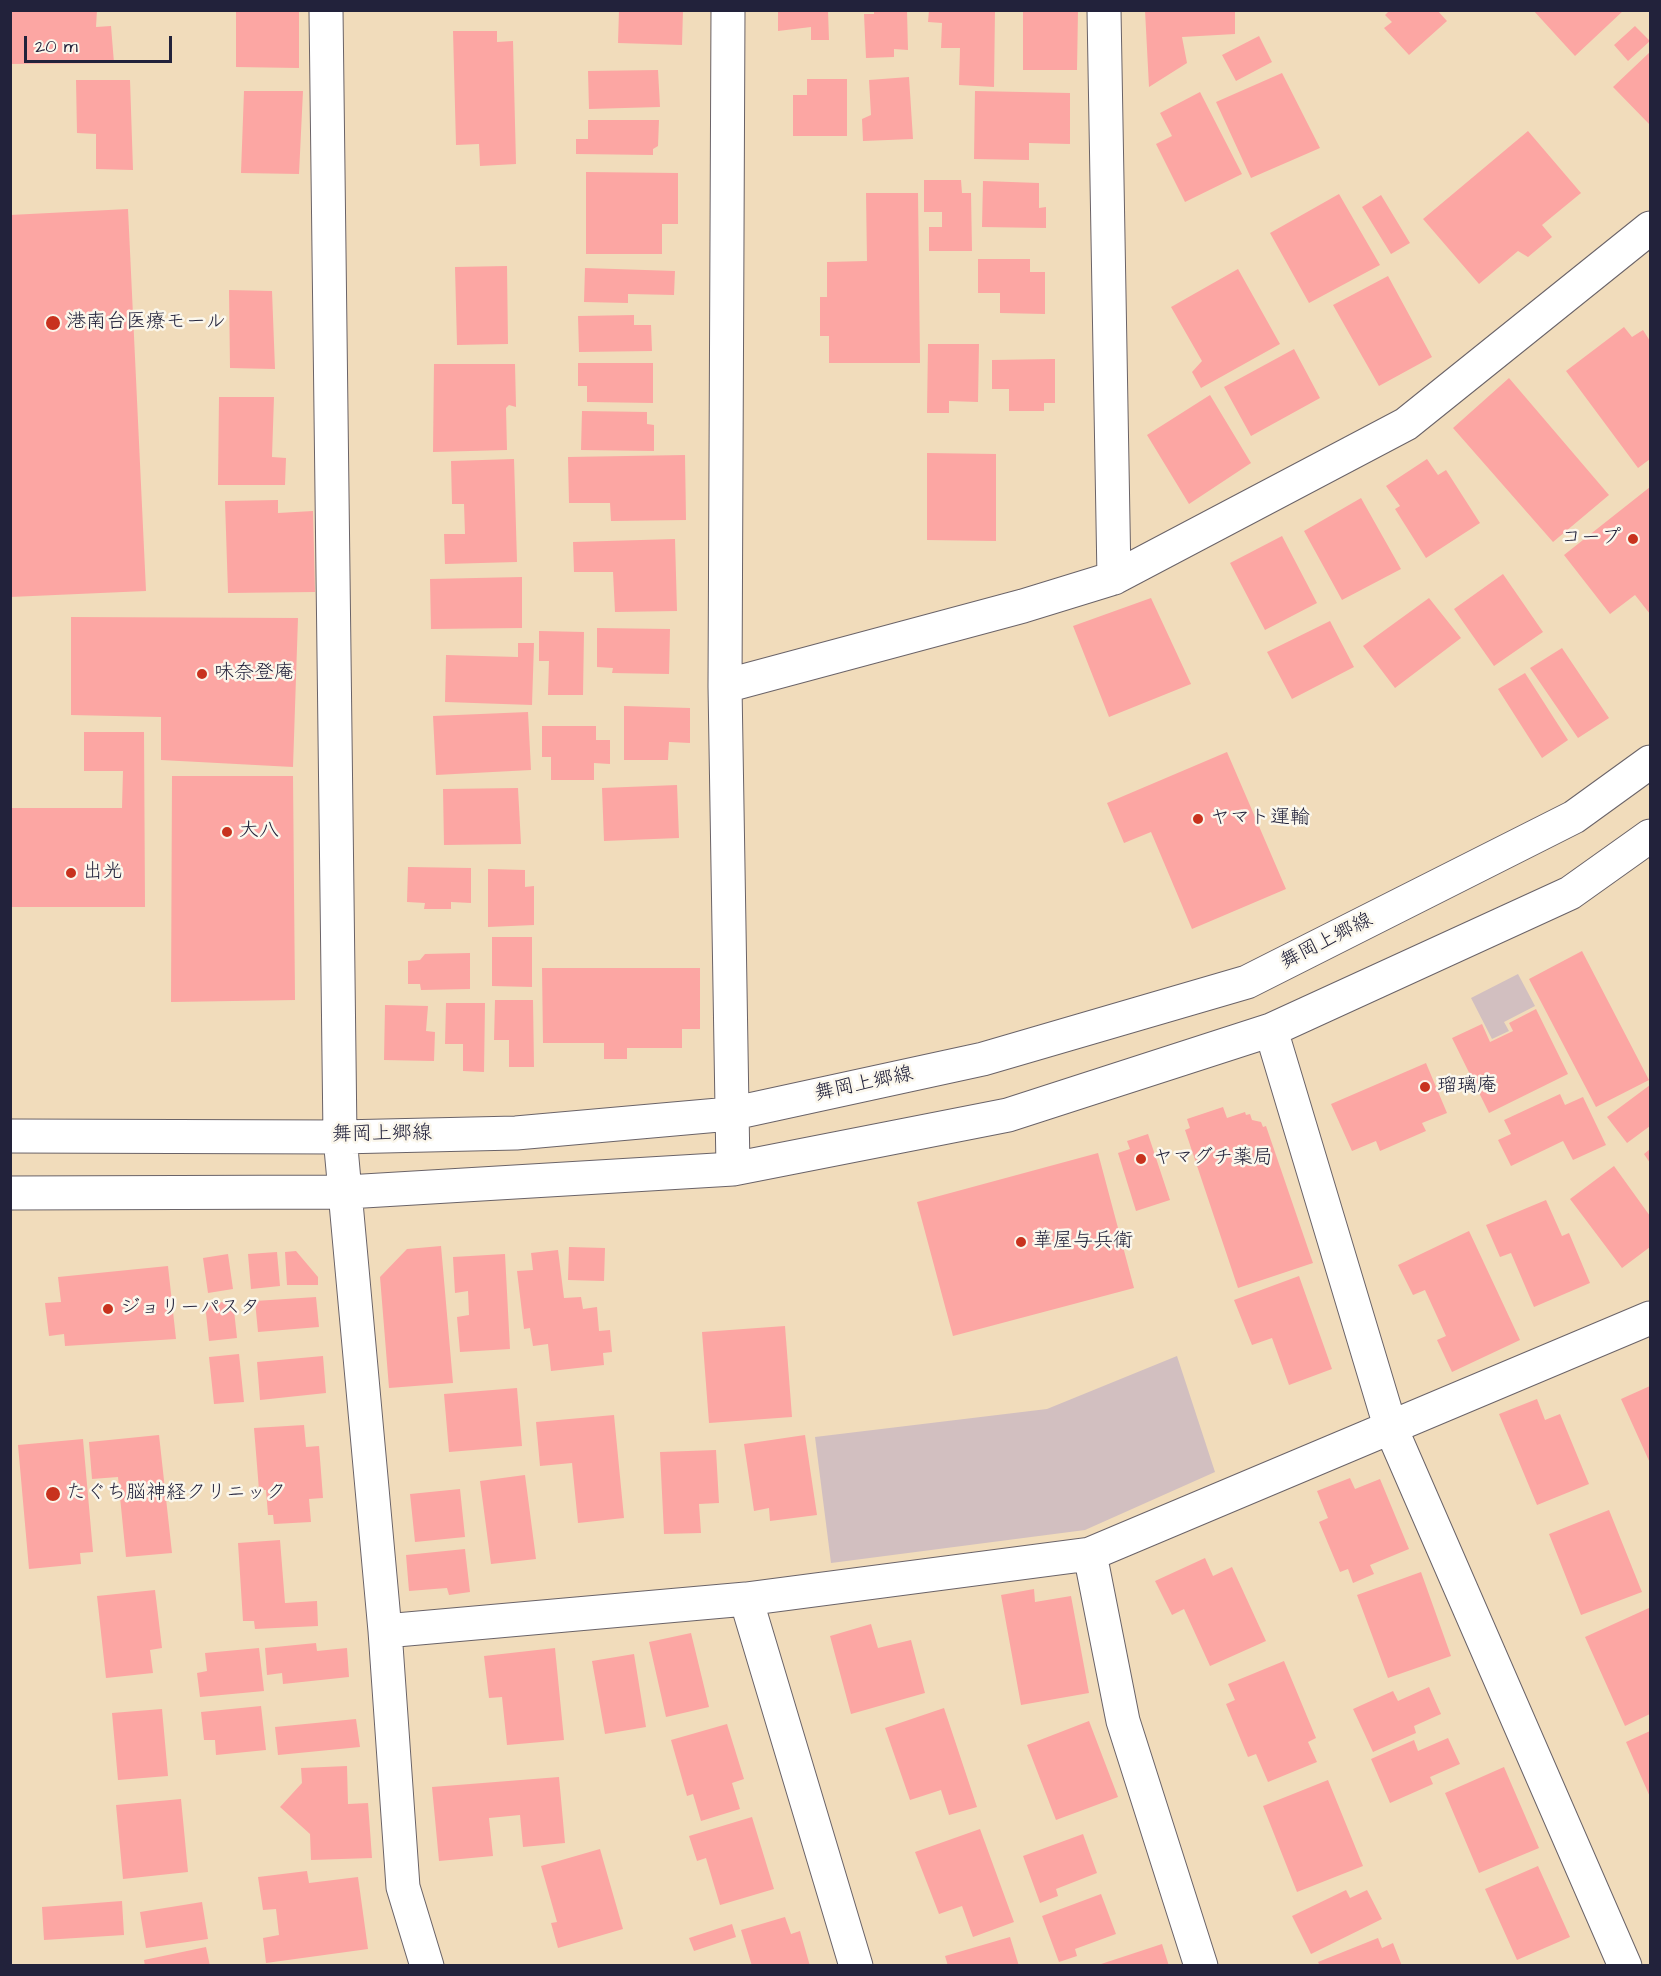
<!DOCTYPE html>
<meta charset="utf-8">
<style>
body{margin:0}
#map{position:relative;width:1661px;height:1976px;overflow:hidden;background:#f1dcbb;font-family:"Architects Daughter",sans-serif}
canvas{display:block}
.frame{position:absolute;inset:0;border:12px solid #22223b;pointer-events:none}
.scale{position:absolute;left:24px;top:36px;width:148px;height:27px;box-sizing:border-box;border:3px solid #22223b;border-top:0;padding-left:8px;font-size:18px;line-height:21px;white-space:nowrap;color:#22223b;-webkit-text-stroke:4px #fbf7ec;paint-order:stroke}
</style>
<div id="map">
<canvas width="1661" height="1976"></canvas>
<div class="frame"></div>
<div class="scale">20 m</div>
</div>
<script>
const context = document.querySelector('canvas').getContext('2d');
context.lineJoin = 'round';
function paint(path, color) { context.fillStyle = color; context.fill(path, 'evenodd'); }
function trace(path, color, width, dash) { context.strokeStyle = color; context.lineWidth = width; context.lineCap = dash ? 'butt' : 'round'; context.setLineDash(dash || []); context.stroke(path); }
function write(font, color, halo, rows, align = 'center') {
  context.font = font + ' "Architects Daughter","Klee One",sans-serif'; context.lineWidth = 5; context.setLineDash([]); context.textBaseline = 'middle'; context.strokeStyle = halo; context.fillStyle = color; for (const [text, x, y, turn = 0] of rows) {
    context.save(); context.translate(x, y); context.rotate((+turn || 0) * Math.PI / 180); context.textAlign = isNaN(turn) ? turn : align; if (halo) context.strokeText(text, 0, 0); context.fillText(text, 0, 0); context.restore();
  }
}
paint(new Path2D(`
 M1518,974L1535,1006L1504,1022L1509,1031L1492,1039L1471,998Z
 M1177,1356L1215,1472L1085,1530L831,1563L815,1437L1047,1409Z`), '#d2bfc0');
paint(new Path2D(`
 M10,10H97L96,27L111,26L114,63L10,64Z
 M236,10H299V68L236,67Z
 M619,10H683L682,45L618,43Z
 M778,10H828L829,40H811V27L778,31Z
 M874,10H907L908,50L894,49V57L866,58L864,14H874Z
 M929,10H995L994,87L959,85L960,48H941L942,23L928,22Z
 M1023,10H1078L1077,70H1023Z
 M1145,10H1235V34L1182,37L1187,63L1149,87Z
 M1390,10H1437L1447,21L1409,55L1384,28L1392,22L1385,15Z
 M1533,10H1624L1575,56Z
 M1635,26L1650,41L1628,61L1614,45Z
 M453,31H497V42L513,41L516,164L480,166L479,144L456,145Z
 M1259,36L1272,62L1236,81L1222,55Z
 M1650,52V125L1613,87Z
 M658,70L660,107L589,109L588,71Z
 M1282,73L1320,148L1251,178L1216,102Z
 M909,77L913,139L863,141L862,119L871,115L869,80Z
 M807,79H847V136H793V95H807Z
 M76,80H130L133,170L96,169V134L77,133Z
 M244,91H303L299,174L241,173Z
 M975,91L1070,93V144L1029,143V160L974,159Z
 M1200,92L1242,174L1185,202L1156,144L1172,136L1160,113Z
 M588,120H659L658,146L653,149V155L576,154V139H588Z
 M1528,131L1581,193L1542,225L1552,237L1528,257L1518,251L1479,284L1423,219Z
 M586,172L678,173V224H662V254H586Z
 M924,180H961L962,193H971L972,251H929V227H942V212H924Z
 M983,181L1039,183V208L1046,207V228L982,227Z
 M866,193H918L920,363H829V336H820V297H827V262L867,261Z
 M1339,194L1380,265L1309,303L1270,233Z
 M1381,195L1410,243L1391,254L1362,207Z
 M128,209L146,591L10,597V215Z
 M978,259H1030V272H1045V314L1000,313V293H978Z
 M507,266L508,344L457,345L455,267Z
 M585,268L675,271L674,295L628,294V303L584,302Z
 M1238,269L1280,344L1201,388L1192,372L1202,361L1171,307Z
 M1388,276L1432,357L1379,386L1333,305Z
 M229,290L272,291L275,369L230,368Z
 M634,315V325H651L652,351L579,352L578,316Z
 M1624,327L1632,337L1643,330L1650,341V459L1638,468L1566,371Z
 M928,344H979L978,402L949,401V413H927Z
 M1294,349L1320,398L1251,436L1224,387Z
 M1055,359V403H1044V411H1009V389H992V360Z
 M578,363H653V403L587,402V386H578Z
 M434,364H515L516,407L509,405L506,408L507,450L433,452Z
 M1509,378L1609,495L1553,542L1453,428Z
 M1210,395L1251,463L1189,504L1147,435Z
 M219,397H274L272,457L286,458L285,485H218Z
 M582,411L647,412V424L654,425V451L581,450Z
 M927,453L996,454V541L927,540Z
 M685,455L686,520L611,521L610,503H569L568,457Z
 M514,459L517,562L445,564L444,534H465L464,504H452L451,461Z
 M1427,459L1438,475L1446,470L1480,523L1426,558L1395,509L1400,506L1386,486Z
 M1650,487V614L1635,595L1610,614L1564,555Z
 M1361,498L1401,569L1342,600L1304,531Z
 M278,500V513L313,511L315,592L228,593L225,501Z
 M1282,536L1317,603L1265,630L1230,563Z
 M675,539L677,611L615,612L613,572H574L573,542Z
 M1503,574L1543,632L1494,666L1454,609Z
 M522,577V628L431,629L430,579Z
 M1151,598L1191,684L1109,717L1073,626Z
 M1429,598L1461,638L1395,688L1363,646Z
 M71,617L298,618L293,767L161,760V717L71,715Z
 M1330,621L1354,667L1292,699L1267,652Z
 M597,628L670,629L669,674L612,673L613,668L597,667Z
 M539,631L584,632L583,695H548L549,661H539Z
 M518,643H534L532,705L445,702L446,655L518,657Z
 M1562,648L1609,718L1578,738L1530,668Z
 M1525,673L1568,740L1542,758L1498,689Z
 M624,706L690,708V743L669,742L668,760H624Z
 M528,712L531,770L436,775L433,716Z
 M542,726H596V740H610V764L594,763V780H551V757H542Z
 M84,732H144L145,907H10V808H122L123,771H84Z
 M1227,752L1286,889L1192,929L1151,832L1124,843L1107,803Z
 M172,776H293L295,1000L171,1002Z
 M677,785L679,838L604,841L602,788Z
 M518,788L521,844L444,845L443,789Z
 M408,867L471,868V903L451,902V909H424L425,903L407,902Z
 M488,869L525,870V887L534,886V925L488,927Z
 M492,937H532V987L492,986Z
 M1582,951L1649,1080L1596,1107L1529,979Z
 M470,953V989L421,990L420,984H408V961L420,960L425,954Z
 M542,968H700V1029H682V1048H627V1059H604V1043H543Z
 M495,1000H533L534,1067H509V1040H494Z
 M446,1003H485L484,1072L463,1071V1044H445Z
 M385,1005L428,1006L426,1031L435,1032L434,1061L384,1060Z
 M1536,1009L1568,1074L1489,1113L1452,1038L1482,1024L1490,1042L1513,1031L1509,1023Z
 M1426,1063L1447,1113L1422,1123L1426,1131L1380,1151L1376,1141L1352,1151L1331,1104Z
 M1650,1085V1126L1627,1143L1607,1117Z
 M1560,1094L1565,1105L1583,1097L1606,1145L1573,1160L1563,1141L1511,1166L1498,1140L1511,1134L1504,1120Z
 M1223,1107L1227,1118L1245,1112L1246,1115L1250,1114L1252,1120L1261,1122L1263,1127L1266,1126L1313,1263L1238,1288L1185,1130L1190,1128L1187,1119Z
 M1148,1134L1170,1200L1136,1211L1118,1153L1130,1149L1127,1141Z
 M1650,1149V1163L1644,1154Z
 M1098,1153L1134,1288L953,1336L917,1202Z
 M1614,1166L1650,1216V1247L1622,1268L1570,1199Z
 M1546,1200L1562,1236L1569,1233L1590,1283L1534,1307L1511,1253L1500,1257L1486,1225Z
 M1469,1231L1520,1340L1452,1372L1437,1340L1446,1336L1425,1290L1413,1295L1398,1265Z
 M441,1246L453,1383L389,1388L380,1277L407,1249Z
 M569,1247L605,1248L604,1281L568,1280Z
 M558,1250L564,1298L581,1297L583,1309L597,1307L599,1331L610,1330L612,1352L603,1353L604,1365L551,1371L548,1344L533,1346L530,1328L524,1329L517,1271L533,1270L531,1253Z
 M296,1251L318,1277V1285H287L285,1252Z
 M277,1252L280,1286L251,1289L248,1254Z
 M228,1254L233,1289L208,1293L203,1258Z
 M505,1254L510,1349L460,1352L457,1317L469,1315L468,1291L455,1293L453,1257Z
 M168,1266L176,1339L65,1346L64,1334L49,1336L45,1303L61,1302L58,1277Z
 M1299,1276L1332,1369L1289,1385L1272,1338L1252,1345L1234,1300Z
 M316,1297L319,1327L258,1332L255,1301Z
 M233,1301L237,1338L209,1341L205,1304Z
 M785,1326L792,1417L709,1423L702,1332Z
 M239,1354L244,1402L214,1404L209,1357Z
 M323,1356L326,1393L260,1400L257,1362Z
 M1650,1386V1463L1621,1399Z
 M517,1388L522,1446L449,1452L444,1394Z
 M1537,1399L1545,1420L1560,1414L1589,1484L1537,1505L1499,1414Z
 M614,1415L624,1518L578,1523L572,1463L540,1466L536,1422Z
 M304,1425L306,1447L319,1446L323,1498L309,1499L311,1522L274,1524L273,1515H268L266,1490H259L254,1428Z
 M159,1435L172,1553L126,1557L118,1477L92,1479L89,1442Z
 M805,1435L817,1515L770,1521L769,1508L754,1511L744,1444Z
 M83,1439L93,1552L80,1553L81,1564L29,1569L18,1445Z
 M716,1450L719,1503L699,1504L701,1533L664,1534L660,1452Z
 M525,1475L536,1559L491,1564L480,1481Z
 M1350,1478L1355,1489L1380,1479L1409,1549L1370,1565L1374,1574L1353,1583L1348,1569L1340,1572L1319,1522L1328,1518L1317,1491Z
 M460,1489L465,1537L415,1542L410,1494Z
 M1609,1510L1642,1592L1581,1615L1549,1534Z
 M280,1540L285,1603L317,1601L318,1626L255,1629L254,1621H243L238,1543Z
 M465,1549L470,1592L449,1595L447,1588L409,1591L406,1555Z
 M1205,1558L1213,1576L1232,1567L1266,1641L1210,1666L1184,1609L1172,1615L1155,1581Z
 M1421,1572L1451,1656L1388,1678L1357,1595Z
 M1034,1589L1035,1602L1071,1596L1089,1693L1021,1705L1001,1595Z
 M155,1590L162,1648L150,1650L153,1673L106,1678L97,1596Z
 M1649,1608L1650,1714L1625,1726L1585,1637Z
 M871,1624L878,1648L911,1640L925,1693L851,1714L830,1636Z
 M691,1633L709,1707L666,1717L649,1642Z
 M316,1643L317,1651L347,1648L349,1677L283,1684L282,1673L267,1675L265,1648Z
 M259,1648L264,1691L200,1697L197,1673L207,1671L205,1653Z
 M555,1648L564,1740L507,1745L502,1697L489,1698L484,1656Z
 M634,1654L646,1727L605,1734L592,1661Z
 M1284,1661L1316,1738L1308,1742L1317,1762L1268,1782L1256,1754L1248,1757L1226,1704L1235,1700L1228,1684Z
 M1429,1687L1441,1714L1414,1726L1416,1733L1373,1752L1353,1709L1393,1691L1398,1701Z
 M261,1706L266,1750L216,1755L215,1740H204L201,1712Z
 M944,1708L977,1807L949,1815L941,1790L910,1800L885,1728Z
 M162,1709L168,1776L118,1780L112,1713Z
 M356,1719L360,1747L278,1755L275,1727Z
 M1089,1721L1118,1797L1056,1820L1027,1745Z
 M727,1724L744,1779L732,1783L740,1809L701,1821L693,1794L687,1796L671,1740Z
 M1650,1731V1797L1626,1742Z
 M1448,1738L1460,1764L1430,1777L1433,1784L1390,1803L1371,1759L1414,1740L1418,1751Z
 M347,1766L348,1804L368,1803L372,1858L311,1860L310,1834L280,1807L302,1783L301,1768Z
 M1504,1767L1539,1848L1479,1873L1445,1793Z
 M559,1777L565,1843L523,1847L520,1815L489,1818L493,1856L439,1861L432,1787Z
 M1328,1780L1363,1866L1297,1892L1263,1806Z
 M181,1799L188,1872L123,1879L116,1805Z
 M752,1817L774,1889L720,1905L706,1858L697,1861L689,1836Z
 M980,1829L1014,1922L973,1937L962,1906L939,1914L915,1852Z
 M1083,1834L1097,1873L1056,1889L1058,1896L1040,1903L1023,1856Z
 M600,1849L623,1929L558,1948L551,1923L557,1922L541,1866Z
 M1538,1866L1570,1937L1517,1960L1485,1889Z
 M307,1871L309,1883L358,1877L368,1949L266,1963L263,1938L279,1935L276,1909L263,1910L258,1877Z
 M1346,1890L1350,1898L1367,1890L1382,1919L1311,1954L1292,1916Z
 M1101,1894L1116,1934L1075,1949L1077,1956L1059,1962L1042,1916Z
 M122,1901L124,1935L44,1940L42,1907Z
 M202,1902L208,1939L146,1948L140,1912Z
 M785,1917L791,1934L800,1931L810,1966H752L741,1930Z
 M732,1924L736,1937L694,1951L689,1938Z
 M1010,1937L1019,1966H948L945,1956Z
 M1378,1938L1382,1948L1393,1943L1402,1966H1320L1318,1962Z
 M1162,1944L1169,1966H1098V1965Z
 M206,1947L210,1966H145L144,1960Z`), '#fca6a3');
const minor = new Path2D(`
 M326,10L340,1137L385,1631L403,1887L427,1966
 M1104,10L1114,578
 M725,686L728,10
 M1271,1030L1390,1426L1625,1966
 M10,1136L340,1137L516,1133L730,1114L983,1059L1247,982L1574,817L1650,762
 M733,1169L725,686L1023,606L1114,578L1406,424L1650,228
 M10,1193L347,1192L733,1169L1008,1115L1271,1030L1570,893L1650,836
 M1090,1554L1123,1721L1201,1966
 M746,1599L856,1966
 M385,1631L746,1599L1090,1554L1650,1318`);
trace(minor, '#6a6368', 35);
trace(minor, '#fff', 33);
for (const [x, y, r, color] of [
 [53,323,8,"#c8321e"],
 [1633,539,6,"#c8321e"],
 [202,674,6,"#c8321e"],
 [1198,819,6,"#c8321e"],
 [227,832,6,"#c8321e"],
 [71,873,6,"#c8321e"],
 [1425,1087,6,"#c8321e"],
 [1141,1159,6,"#c8321e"],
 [1021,1242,6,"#c8321e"],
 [108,1309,6,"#c8321e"],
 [53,1494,8,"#c8321e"]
]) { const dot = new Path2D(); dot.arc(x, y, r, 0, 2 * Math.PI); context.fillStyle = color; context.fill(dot); trace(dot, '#fbf7ec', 2); }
write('20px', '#22223b', '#fbf7ec', [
 ["港南台医療モール",66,323],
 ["コープ",1621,539,"right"],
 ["味奈登庵",214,674],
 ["ヤマト運輸",1210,819],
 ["大八",239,832],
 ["出光",83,873],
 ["瑠璃庵",1437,1087],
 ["ヤマグチ薬局",1153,1159],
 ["華屋与兵衛",1033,1242],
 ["ジョリーパスタ",120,1309],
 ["たぐち脳神経クリニック",66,1494]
], 'left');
write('20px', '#22223b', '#fbf7ec', [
 ["舞岡上郷線",1327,942,-27],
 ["舞岡上郷線",864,1085,-12],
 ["舞岡上郷線",382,1135,-1]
]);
</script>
